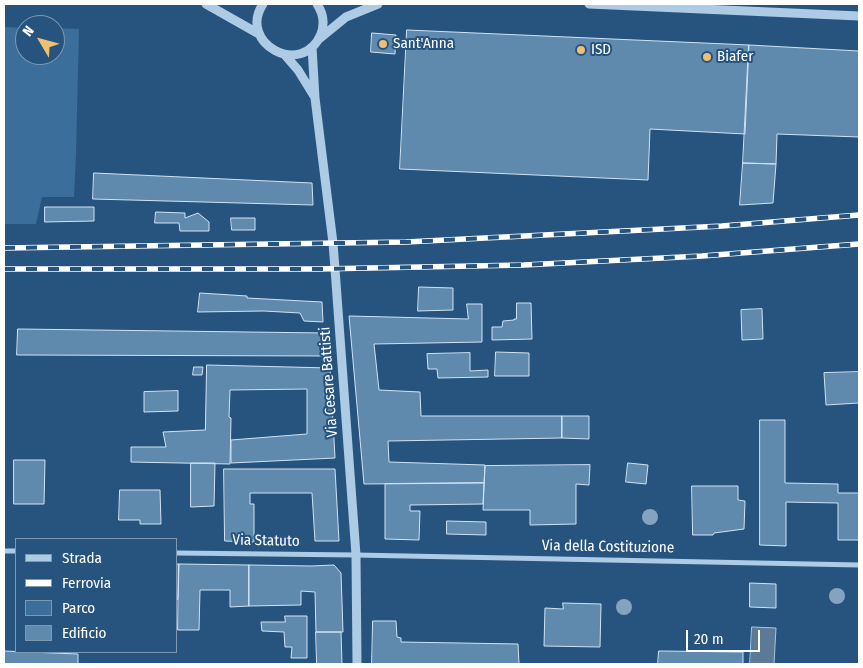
<!DOCTYPE html>
<style>
body{margin:0}
#map{position:relative;width:863px;height:668px;overflow:hidden;background:#27547e;font-family:"Fira Sans Condensed",sans-serif}
canvas{display:block}
.frame{position:absolute;inset:0;border:5px solid #fff;pointer-events:none}
.legend{position:absolute;left:15px;top:538px;width:162px;height:115px;box-sizing:border-box;background:#27547e;border:1px solid #7d98b2;margin:0;padding:6px 9px;list-style:none;font-size:15px;color:#fff}
.legend li{display:flex;align-items:center;gap:10px;height:25px}
.legend b{width:25px;border:1px solid #7d98b2}
.north{position:absolute;left:15px;top:15px;width:50px;height:50px;box-sizing:border-box;background:#27547e;border:1px solid #7d98b2;border-radius:50%;rotate:307deg;font-size:14px;font-weight:700;line-height:20px;text-align:center;color:#fff}
.north::after{content:'';display:block;margin:auto;width:18px;height:22px;background:#edc074;clip-path:polygon(50% 0,100% 100%,50% 72%,0 100%)}
.scale{position:absolute;left:686px;top:630px;width:74px;height:22px;box-sizing:border-box;border:2px solid #fff;border-top:0;padding-left:6px;font-size:15px;line-height:18px;white-space:nowrap;color:#fff;-webkit-text-stroke:4px #27547e;paint-order:stroke}
</style>
<div id="map">
<canvas width="863" height="668"></canvas>
<div class="frame"></div>
<ul class="legend">
<li><b style="height:6px;background:#adcbe5"></b>Strada</li>
<li><b style="height:6px;background:#fff"></b>Ferrovia</li>
<li><b style="height:14px;background:#3b6e9b"></b>Parco</li>
<li><b style="height:14px;background:#6089ae"></b>Edificio</li>
</ul>
<div class="north">N</div>
<div class="scale">20 m</div>
</div>
<script>
const context = document.querySelector('canvas').getContext('2d');
context.lineJoin = 'round';
function paint(path, color) { context.fillStyle = color; context.fill(path, 'evenodd'); }
function trace(path, color, width, dash) { context.strokeStyle = color; context.lineWidth = width; context.lineCap = dash ? 'butt' : 'round'; context.setLineDash(dash || []); context.stroke(path); }
function write(font, color, halo, rows, align = 'center') {
  context.font = font + ' "Fira Sans Condensed",sans-serif'; context.lineWidth = 4; context.setLineDash([]); context.textBaseline = 'middle'; context.strokeStyle = halo; context.fillStyle = color; for (const [text, x, y, turn = 0] of rows) {
    context.save(); context.translate(x, y); context.rotate((+turn || 0) * Math.PI / 180); context.textAlign = isNaN(turn) ? turn : align; if (halo) context.strokeText(text, 0, 0); context.fillText(text, 0, 0); context.restore();
  }
}
paint(new Path2D(`
 M4,27L25,28V55H55V28L79,29L76,154L74,197H42L36,224H4Z`), '#3b6e9b');
const water = new Path2D(`
 M752,627L776,628L774,664H750Z`);
paint(water, '#5b7a98');
trace(water, '#a2c6e5', 1);
const building = new Path2D(`
 M407,30L749,45L745,134L650,129L648,180L400,169Z
 M372,33L396,35L395,54L371,52Z
 M749,45L859,51V137L777,134L776,164L743,163Z
 M743,163L776,164L773,203L740,205Z
 M94,173L312,183L313,205L93,199Z
 M45,207H94V221L45,222Z
 M156,212L185,213V218L198,213L209,222V231H180L179,223H155Z
 M231,218H255V230H232Z
 M419,287L453,288V310L418,311Z
 M200,293L247,296V298L322,302L323,322L304,321L300,313L264,311L198,312Z
 M517,303H531L532,339L492,340V327H502L503,321L514,320V319H516Z
 M467,304H482V342L374,344L379,390L420,392L421,416H562V438L388,441L389,462L485,465L484,483L364,484L349,316L468,319Z
 M762,309L763,339L742,340L741,310Z
 M18,329L325,333L326,356L17,355Z
 M496,352L529,353V376H495Z
 M470,353V371L488,370V377L438,378L437,369H428L427,354Z
 M207,365L330,368L335,458L231,463V440L307,434V389L230,390L229,417L231,418L230,464L131,462V447H166L163,432L205,430Z
 M194,367H203L202,375H193Z
 M859,372V403L826,405L824,373Z
 M178,391V411L144,412V392Z
 M562,416H589V439L562,438Z
 M760,420H785V483L838,484V493H859V540H838V503L786,502V546L760,545Z
 M14,460H45L44,504H14Z
 M191,463H215L214,506L191,507Z
 M628,463L648,465L646,484L626,482Z
 M590,465L589,485L576,484V524L530,525V510H483L485,466Z
 M224,469H335L339,541H315L312,493H250V504H254V542L225,541Z
 M484,483L483,504L410,505V511H420L419,540L385,539V484Z
 M692,486H738V500L745,501L744,529L714,533L713,535H693Z
 M120,490H160L161,524H140V520H119Z
 M447,521L486,522V535L447,534Z
 M176,564H179L178,599L176,600Z
 M179,564L249,565V606L230,607V590H200L199,630H178Z
 M249,565L311,566L334,565L341,573L343,632H316L315,592L301,591V605L249,606Z
 M750,583L776,584V608L750,607Z
 M563,603L601,604L600,647L544,646L545,608L563,609Z
 M285,616H307V658H291L292,647H285L284,632L262,631L261,622H285Z
 M373,621H396L397,637L401,638V642L518,644L519,664H372Z
 M316,632H341L342,664H317Z
 M4,651L78,654V664H4Z
 M659,651L743,652V664H658Z`);
paint(building, '#6089ae');
trace(building, '#d0e3f4', 1);
trace(new Path2D(`
 M4,551H16
 M176,553L356,555L859,565`), '#adcbe5', 5);
trace(new Path2D(`
 M206,4L259,34
 M263,4C237,43 302,79 321,34C325,23 323,13 317,4
 M589,4L859,16
 M319,39L346,17L378,4
 M312,47L315,98L333,243L335,269L356,555L357,664
 M285,55L298,70L314,96`), '#adcbe5', 9);
const rail = new Path2D(`
 M4,248L406,242L722,226L859,215
 M4,269H318L524,265L702,256L859,244`);
trace(rail, '#fff', 5.5);
trace(rail, '#27547e', 4, [11]);
context.fillStyle = '#84a3bf';
for (const [x, y] of [
 [650,517],
 [837,596],
 [624,607]
]) { context.beginPath(); context.arc(x, y, 8, 0, 2 * Math.PI); context.fill(); }
for (const [x, y, r, color] of [
 [383,44,5,"#edc074"],
 [581,50,5,"#edc074"],
 [707,57,5,"#edc074"]
]) { const dot = new Path2D(); dot.arc(x, y, r, 0, 2 * Math.PI); context.fillStyle = color; context.fill(dot); trace(dot, '#27547e', 2); }
write('15px', '#fff', '#27547e', [
 ["Sant'Anna",393,44],
 ["ISD",591,50],
 ["Biafer",717,57]
], 'left');
write('15px', '#fff', '#27547e', [
 ["Via Cesare Battisti",329,382,-94],
 ["Via Statuto",266,541,1],
 ["Via della Costituzione",608,547,1]
]);
</script>
